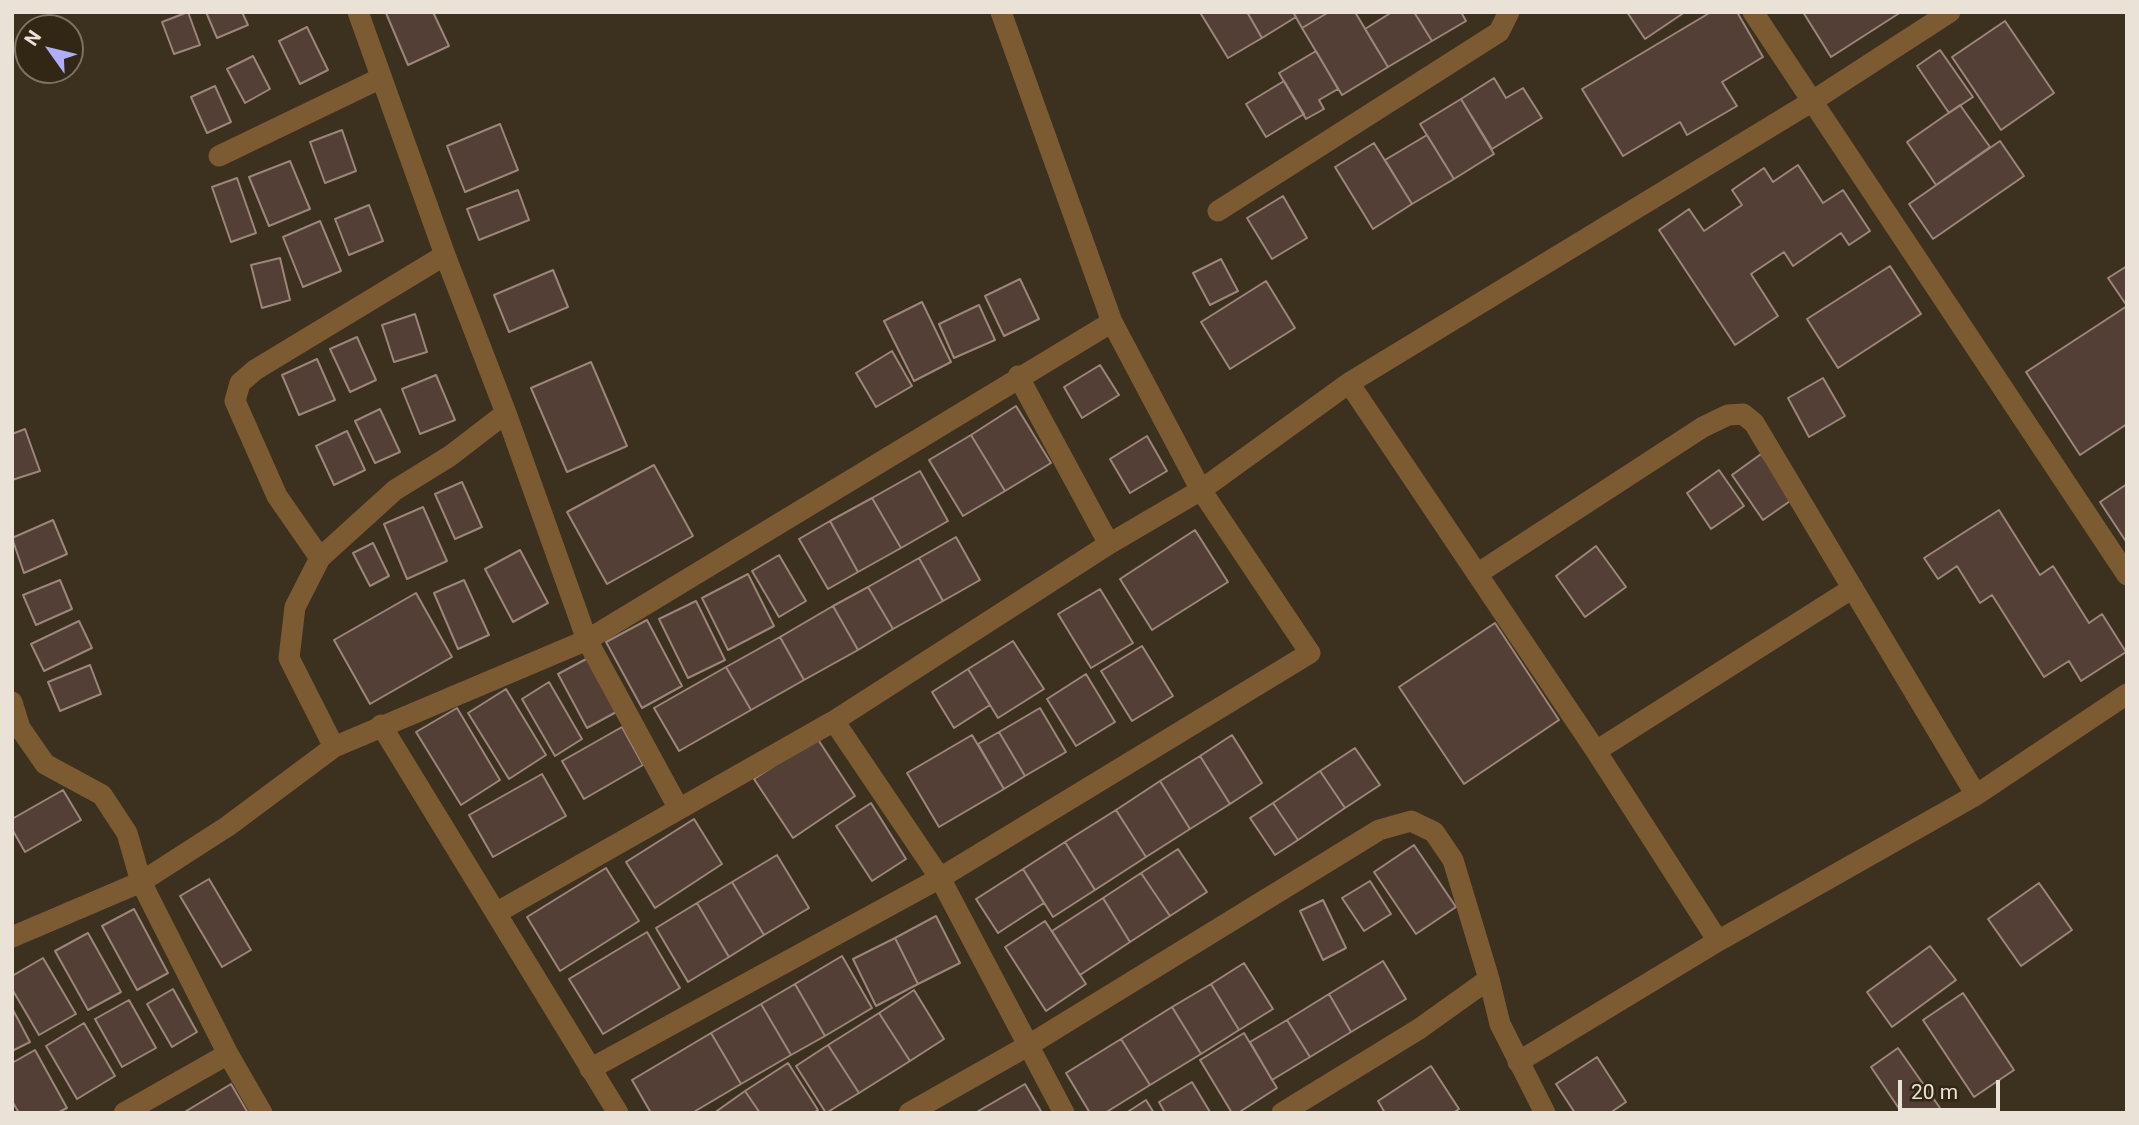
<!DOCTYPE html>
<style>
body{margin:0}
#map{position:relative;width:2139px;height:1125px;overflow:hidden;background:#3c301f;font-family:Roboto,sans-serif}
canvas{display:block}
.frame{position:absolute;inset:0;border:14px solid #eae2d7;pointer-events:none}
.north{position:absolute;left:14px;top:14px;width:70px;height:70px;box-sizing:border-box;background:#322615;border:2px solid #7c7163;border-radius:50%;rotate:304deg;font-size:19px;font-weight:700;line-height:28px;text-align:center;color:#eae2d7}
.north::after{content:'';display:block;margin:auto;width:24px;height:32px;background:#aeaefb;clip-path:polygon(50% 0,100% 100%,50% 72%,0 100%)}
.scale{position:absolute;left:1898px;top:1080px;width:102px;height:32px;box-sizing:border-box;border:4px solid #eae2d7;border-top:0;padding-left:9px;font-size:21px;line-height:24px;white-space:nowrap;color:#eae2d7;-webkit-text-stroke:5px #322615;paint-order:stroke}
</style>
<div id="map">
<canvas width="2139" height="1125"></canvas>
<div class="frame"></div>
<div class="north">N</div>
<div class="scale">20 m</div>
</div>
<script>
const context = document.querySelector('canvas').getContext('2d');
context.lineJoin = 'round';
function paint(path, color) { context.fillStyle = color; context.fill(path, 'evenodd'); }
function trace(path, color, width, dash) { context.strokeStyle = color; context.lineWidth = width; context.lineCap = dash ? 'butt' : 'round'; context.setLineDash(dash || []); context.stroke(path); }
const building = new Path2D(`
 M188,12L200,45L174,54L162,22Z
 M206,12H242L248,25L217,38Z
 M433,12L449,46L408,65L386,13Z
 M1203,12H1247L1262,38L1228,58L1201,14Z
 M1247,12H1293L1296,17L1262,38Z
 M1293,12H1329L1302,28Z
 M1329,12H1355L1388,67L1342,95L1302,28Z
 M1392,12H1414L1432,41L1388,67L1365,29Z
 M1414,12H1461L1466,21L1432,41Z
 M1627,12H1685L1645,39Z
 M1711,12H1737L1763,57L1722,82L1737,106L1687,135L1680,122L1623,156L1582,89Z
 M1803,12H1901L1831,57Z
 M2005,21L2054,93L2001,130L1952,57Z
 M307,27L328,70L300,84L279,41Z
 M1940,50L1973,97L1949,113L1917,66Z
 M1316,51L1338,89L1319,100L1324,109L1306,119L1279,73Z
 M253,56L270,89L245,103L227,69Z
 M1494,78L1506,98L1523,88L1542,118L1492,149L1461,99Z
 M1284,81L1304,114L1266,137L1246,104Z
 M215,86L231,122L207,133L191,97Z
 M1461,99L1494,154L1454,179L1420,124Z
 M1960,105L1990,147L1936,185L1907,142Z
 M500,124L518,170L465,192L447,146Z
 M342,130L356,171L325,183L310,142Z
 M1427,135L1454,179L1412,204L1385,160Z
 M2000,141L2024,176L1933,239L1909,204Z
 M1374,143L1412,204L1373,229L1335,167Z
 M290,161L310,209L269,226L249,177Z
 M1798,165L1823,203L1843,190L1870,231L1849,245L1841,233L1793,266L1784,252L1751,274L1778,316L1735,345L1659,230L1689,209L1704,231L1742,205L1732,190L1764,168L1773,182Z
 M237,178L256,233L231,242L212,187Z
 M518,190L529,220L479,240L467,209Z
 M1283,196L1307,238L1272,259L1247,218Z
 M369,205L383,241L349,255L335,219Z
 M320,221L341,271L303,287L283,237Z
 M280,258L290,300L262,308L251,265Z
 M1221,259L1238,291L1210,305L1193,273Z
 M1890,266L1921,314L1838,368L1807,319Z
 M2127,266V306L2108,278Z
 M553,270L568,307L509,332L494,295Z
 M1020,279L1039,319L1004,336L985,296Z
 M1266,281L1295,328L1230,369L1201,322Z
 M922,302L951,362L914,381L884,321Z
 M979,305L995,340L954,358L939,324Z
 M2127,306V424L2080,455L2026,372Z
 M415,314L427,352L394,362L382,325Z
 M357,337L376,380L350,392L330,349Z
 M892,351L912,386L876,407L856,373Z
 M317,359L335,400L299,415L282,375Z
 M591,362L627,446L567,472L531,388Z
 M1100,365L1119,395L1082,418L1064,387Z
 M436,375L455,420L420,434L402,389Z
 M1823,378L1845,416L1809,437L1788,398Z
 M1016,406L1051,463L1005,491L971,435Z
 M380,409L400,452L375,463L355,421Z
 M25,429L40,471L12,480V434Z
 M347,431L365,470L334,485L316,446Z
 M971,435L1005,491L963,516L929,460Z
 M1147,436L1167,471L1130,493L1110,459Z
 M1761,454L1793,499L1763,520L1732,475Z
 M654,465L693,536L607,584L567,512Z
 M1719,470L1744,506L1711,529L1687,493Z
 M920,471L948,521L901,548L872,498Z
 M462,482L482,527L455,539L435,494Z
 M2127,484V543L2100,502Z
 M872,498L901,548L858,572L830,521Z
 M423,507L447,561L407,579L384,524Z
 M1999,510L2040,575L2053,566L2089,623L2102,614L2126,652L2081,681L2069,661L2044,677L1992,595L1980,603L1957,566L1938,579L1924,558Z
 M53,520L67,554L24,573L12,538Z
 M830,521L858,572L828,589L799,539Z
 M1195,530L1228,582L1152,630L1120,579Z
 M956,537L980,580L943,601L919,558Z
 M373,543L389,576L370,586L353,553Z
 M1596,546L1626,587L1585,617L1556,576Z
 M520,550L548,603L513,622L485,569Z
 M779,555L806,601L779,617L752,571Z
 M919,558L943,601L893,629L868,587Z
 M748,574L774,626L728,650L702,598Z
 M60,580L72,609L36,625L23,595Z
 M464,580L489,635L458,649L434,593Z
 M868,587L893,629L858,650L833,606Z
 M1100,589L1133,643L1091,668L1058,614Z
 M416,593L452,657L370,704L334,640Z
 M696,601L725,660L688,678L659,619Z
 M833,606L858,650L804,680L780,637Z
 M647,620L682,686L642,708L606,642Z
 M79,621L92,648L44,671L31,644Z
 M1495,623L1559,720L1464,784L1399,687Z
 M780,637L804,680L751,710L726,667Z
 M1013,641L1044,689L998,718L968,669Z
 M1142,646L1173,696L1132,721L1101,671Z
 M590,657L618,711L587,728L558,674Z
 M90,665L101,694L60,711L48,682Z
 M726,667L751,710L679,751L654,708Z
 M968,669L990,705L954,728L932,692Z
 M1086,674L1115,722L1076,746L1047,699Z
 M549,682L582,739L555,756L522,699Z
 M506,689L546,755L509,779L468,713Z
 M457,708L500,780L461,805L416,732Z
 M1040,708L1066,752L1025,776L999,732Z
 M622,727L643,765L584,799L562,761Z
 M999,732L1025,776L1004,789L978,744Z
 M972,735L1004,789L939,827L907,773Z
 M1232,735L1262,783L1230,804L1200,756Z
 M817,738L855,796L793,838L754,779Z
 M1355,748L1380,785L1345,808L1320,771Z
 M1200,756L1230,804L1190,829L1160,781Z
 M1320,771L1345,808L1298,840L1273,803Z
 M542,774L566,816L493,857L469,815Z
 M1160,781L1190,829L1146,857L1116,810Z
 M63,790L81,820L25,852L12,829V819Z
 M871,803L906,859L872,881L836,826Z
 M1273,803L1298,840L1275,855L1250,818Z
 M1116,810L1146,857L1095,890L1065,842Z
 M694,819L722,864L655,908L626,862Z
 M1065,842L1095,890L1053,917L1023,869Z
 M1414,845L1456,907L1416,934L1374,872Z
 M1178,849L1207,892L1170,916L1141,873Z
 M777,855L809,908L764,935L732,882Z
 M606,868L639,921L560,971L527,917Z
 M1023,869L1044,903L998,933L976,899Z
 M1141,873L1170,916L1130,942L1103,898Z
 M209,879L251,950L222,967L180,896Z
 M1370,881L1391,914L1364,931L1342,898Z
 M732,882L764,935L729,957L697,903Z
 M2039,883L2072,930L2021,966L1988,919Z
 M1103,898L1130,942L1080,975L1052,931Z
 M1323,900L1346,948L1323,960L1300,911Z
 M697,903L729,957L688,982L656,928Z
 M134,909L168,973L137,990L102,926Z
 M936,916L960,963L918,984L895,938Z
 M1045,921L1086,984L1046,1011L1005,947Z
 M647,932L680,988L603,1034L569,979Z
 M88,933L121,992L88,1010L55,951Z
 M895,938L918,984L876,1006L853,959Z
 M1930,946L1956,980L1892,1027L1867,992Z
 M842,956L872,1008L825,1036L795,984Z
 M43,958L76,1014L39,1035L12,989V976Z
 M1383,961L1406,999L1351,1032L1329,994Z
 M1244,963L1273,1009L1239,1030L1211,984Z
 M795,984L825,1036L791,1055L761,1004Z
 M1211,984L1239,1030L1201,1054L1172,1007Z
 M173,989L197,1032L172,1047L147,1004Z
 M914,990L944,1039L910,1061L879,1013Z
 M1963,993L2014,1070L1974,1097L1923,1020Z
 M1329,994L1351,1032L1310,1057L1287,1020Z
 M129,1000L156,1048L122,1067L95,1019Z
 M761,1004L791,1055L741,1084L711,1033Z
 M1172,1007L1201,1054L1150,1085L1121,1039Z
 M12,1008L30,1042L12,1051Z
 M879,1013L910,1061L859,1093L828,1045Z
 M1287,1020L1310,1057L1272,1080L1250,1042Z
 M84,1023L115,1076L77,1099L46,1046Z
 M711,1033L741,1084L692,1113H651L632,1080Z
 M1244,1033L1277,1088L1238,1113H1232L1200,1060Z
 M1121,1039L1150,1085L1105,1113H1090L1066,1073Z
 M828,1045L859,1093L826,1113L796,1066Z
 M1898,1048L1940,1108L1932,1113H1902L1871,1067Z
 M35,1050L67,1108L57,1113H19L12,1101V1063Z
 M1597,1057L1626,1102L1610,1113H1575L1556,1084Z
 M788,1063L818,1110L813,1113H760L745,1091Z
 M1431,1066L1459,1109L1453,1113H1385L1378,1101Z
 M1192,1082L1210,1112L1165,1113L1159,1102Z
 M231,1084L248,1113H183Z
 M1025,1084L1042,1113H975Z
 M745,1091L760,1113H714Z
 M1146,1100L1154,1113H1126Z`);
paint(building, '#543f36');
trace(building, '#9c857a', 2);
trace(new Path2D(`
 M1753,12L2127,575
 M219,156L381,78
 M1218,211L1499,32L1509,12
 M1018,376L1109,544
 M1349,383L1596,751L1718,941
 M506,413L587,640L679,809
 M320,558L277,496L235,401L240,383L255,370L445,255
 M1477,574L1703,427L1728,415L1743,414L1754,423L1976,795
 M12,702L20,728L45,764L102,795L127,833L141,882L228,1054L262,1113
 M834,721L940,878L1064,1113
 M381,725L618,1113
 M334,747L289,658L295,607L320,558L395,490L450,456L506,413L445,255L358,12
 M1596,751L1853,588
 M496,913L834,721L1109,544L1201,490L1349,383L1811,102L1950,12
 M12,937L141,882L228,826L334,747L587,640L1112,322
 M1518,1062L1718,941L1976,795L2127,694
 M590,1069L940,878L1310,653L1201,490L1112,322L1001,12
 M124,1113L228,1054
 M909,1113L1029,1045L1379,830L1411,821L1434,832L1453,860L1489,979
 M1282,1113L1419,1029L1489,979L1500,1024L1545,1113`), '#7d5b32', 21);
</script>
